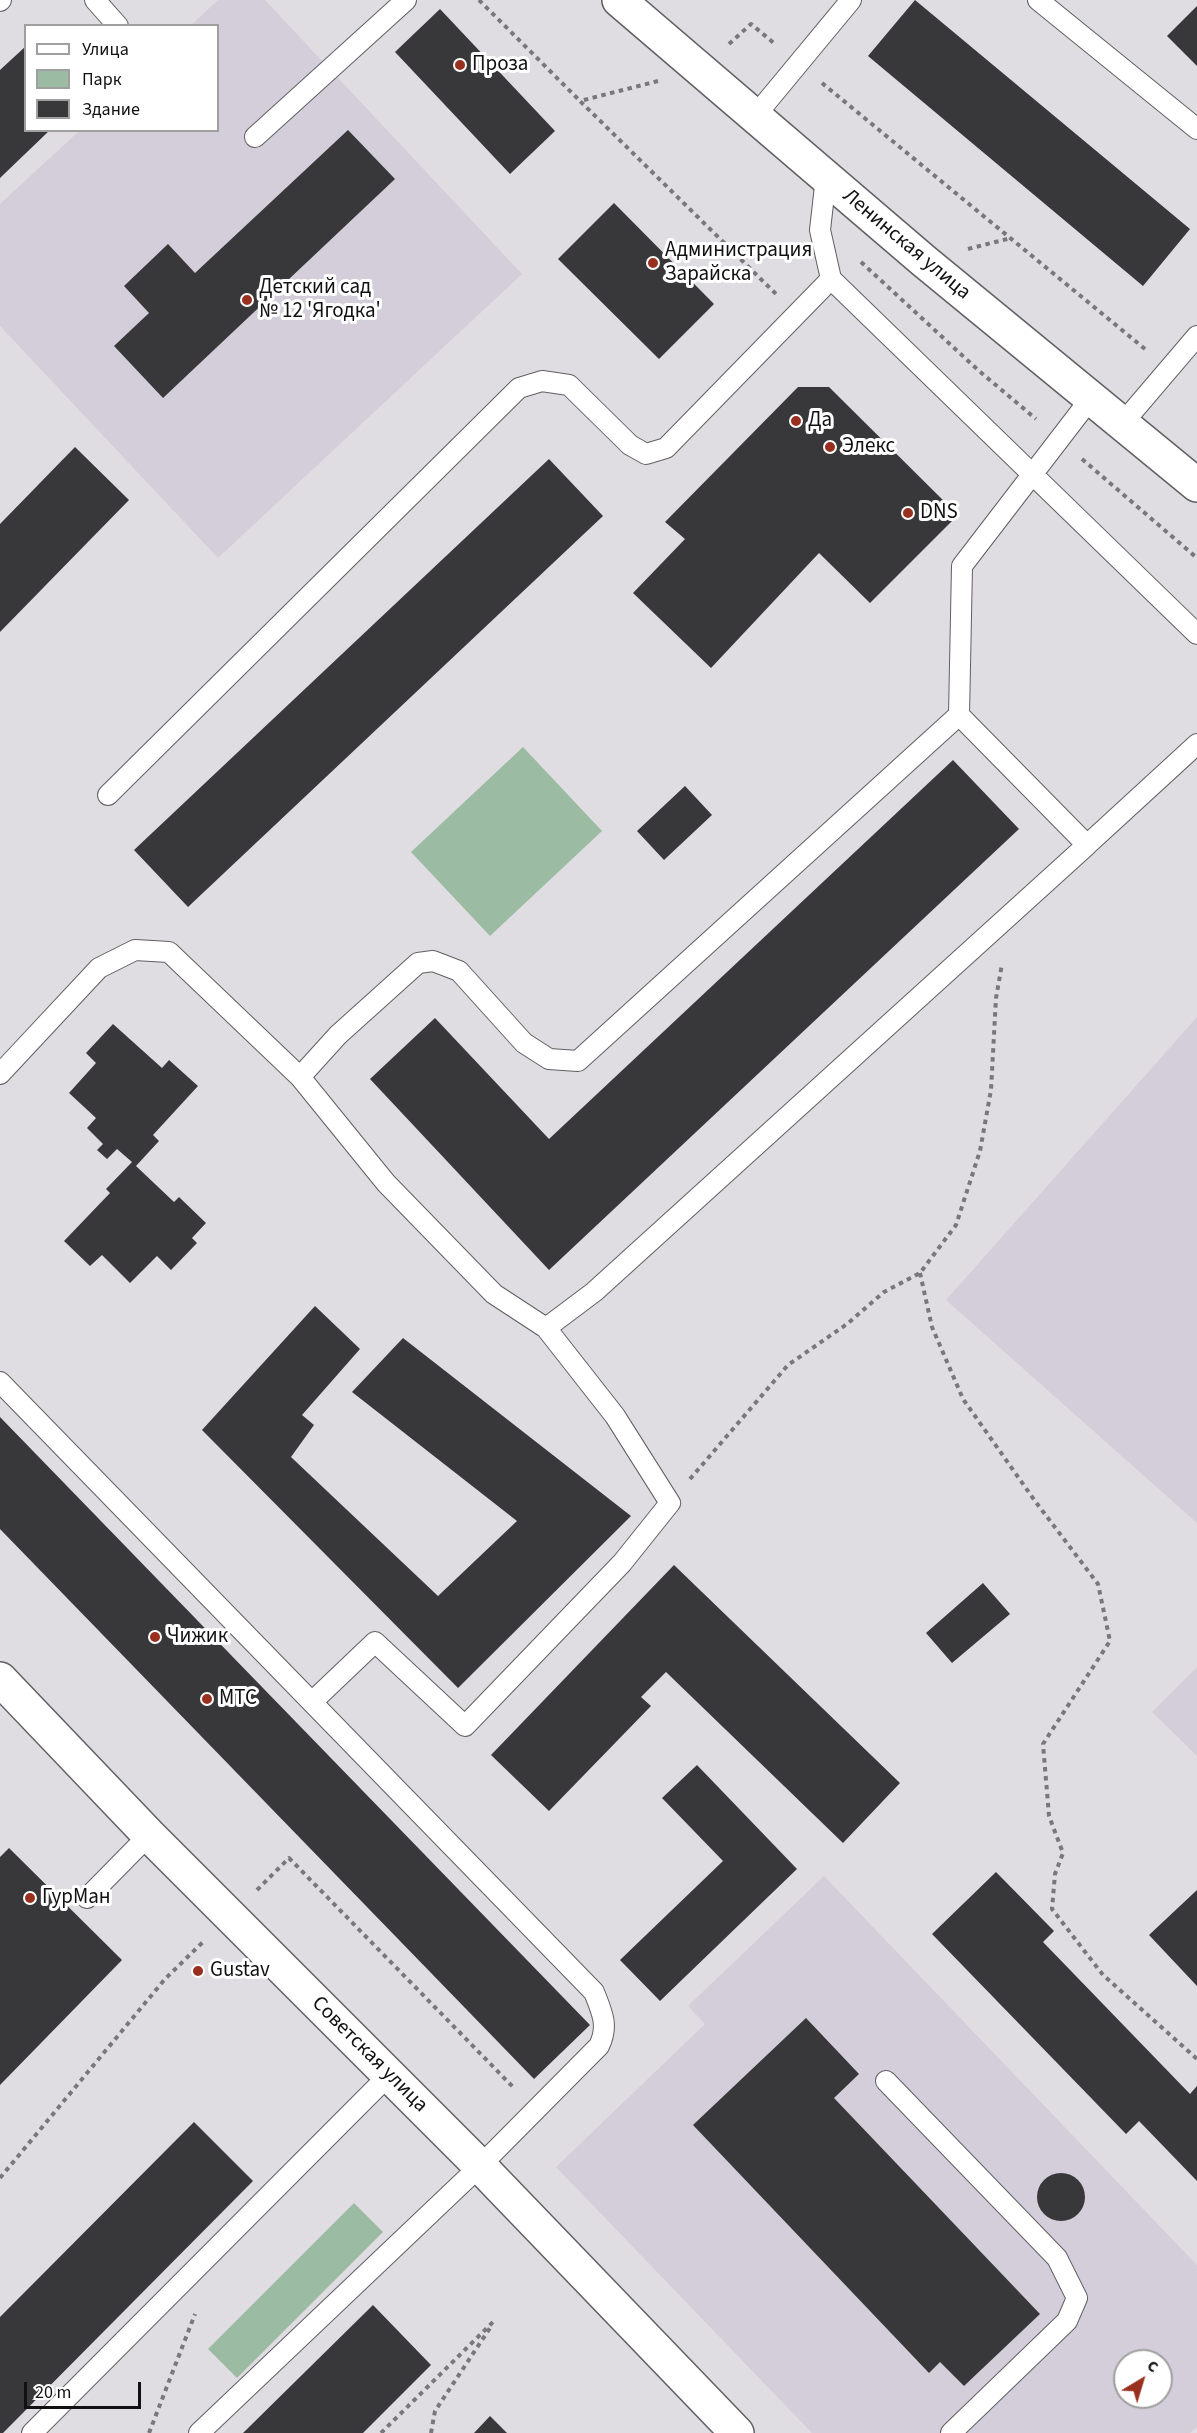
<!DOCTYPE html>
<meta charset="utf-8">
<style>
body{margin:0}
#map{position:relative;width:1197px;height:2433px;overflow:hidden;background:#e0dde2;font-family:"Source Sans 3",sans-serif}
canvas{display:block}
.legend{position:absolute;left:24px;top:24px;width:195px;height:108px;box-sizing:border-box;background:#fff;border:2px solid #a09fa0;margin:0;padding:8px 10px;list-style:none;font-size:18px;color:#111012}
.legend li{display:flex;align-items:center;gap:12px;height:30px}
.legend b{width:30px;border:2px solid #a09fa0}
.north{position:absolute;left:1113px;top:2349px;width:60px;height:60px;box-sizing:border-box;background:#fff;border:2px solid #a09fa0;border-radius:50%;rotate:38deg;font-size:16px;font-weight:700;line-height:24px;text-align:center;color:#111012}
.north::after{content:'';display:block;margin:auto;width:21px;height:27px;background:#992f1e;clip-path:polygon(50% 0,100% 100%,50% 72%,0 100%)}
.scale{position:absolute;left:24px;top:2382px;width:117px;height:27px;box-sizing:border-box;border:3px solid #111012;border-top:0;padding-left:8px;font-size:18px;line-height:21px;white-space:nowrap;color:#111012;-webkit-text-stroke:4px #fff;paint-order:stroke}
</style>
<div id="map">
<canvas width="1197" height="2433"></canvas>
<ul class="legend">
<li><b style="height:8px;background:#fff"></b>Улица</li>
<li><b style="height:16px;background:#9cbba3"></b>Парк</li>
<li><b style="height:16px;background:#38373a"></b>Здание</li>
</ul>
<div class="north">С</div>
<div class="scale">20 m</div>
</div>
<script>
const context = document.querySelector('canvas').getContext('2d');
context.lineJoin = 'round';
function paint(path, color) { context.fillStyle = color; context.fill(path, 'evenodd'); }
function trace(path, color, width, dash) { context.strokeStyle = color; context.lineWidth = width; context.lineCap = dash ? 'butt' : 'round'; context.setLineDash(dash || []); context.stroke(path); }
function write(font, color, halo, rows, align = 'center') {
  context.font = font + ' "Source Sans 3",sans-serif'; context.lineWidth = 6; context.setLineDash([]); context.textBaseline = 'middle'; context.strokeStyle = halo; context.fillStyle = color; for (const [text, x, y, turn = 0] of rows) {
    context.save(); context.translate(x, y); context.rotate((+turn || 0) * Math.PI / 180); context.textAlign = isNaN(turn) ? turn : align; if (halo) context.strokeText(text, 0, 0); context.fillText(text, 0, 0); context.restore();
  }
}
paint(new Path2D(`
 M218,0H265L522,274L218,558L0,326V204L79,131L218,130V26L191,25Z
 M1197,1017V1523L946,1300Z
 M1197,1667V1756L1152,1712Z
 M824,1876L1197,2265V2427L1190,2433H812L556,2167L705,2024L688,2006ZM1125,2361H1161V2397H1125Z`), '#d3ced9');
paint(new Path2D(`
 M523,747L602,831L490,936L411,852Z
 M354,2203L383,2232L237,2378L208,2349Z`), '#9cbba3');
paint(new Path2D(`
 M915,0L1190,229L1143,286L868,56Z
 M1197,6V66L1167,36Z
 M440,9L555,131L510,174L395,52Z
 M26,46V130H50L0,178V70Z
 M348,130L395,179L163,398L114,346L149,313L124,286L168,244L195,273Z
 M614,203L714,304L659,359L558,259Z
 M798,387H829L958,515L870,603L819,553L711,668L633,593L685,539L665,522Z
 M75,447L129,500L0,632V524Z
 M549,459L603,516L188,907L134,850Z
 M953,760L1019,829L549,1270L370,1079L435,1018L549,1139Z
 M685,786L712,815L664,860L637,831Z
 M113,1024L162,1068L169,1060L198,1086L153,1135L159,1141L136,1166L174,1202L179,1197L206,1223L192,1238L197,1243L171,1270L157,1256L130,1283L102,1255L90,1266L64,1241L110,1193L106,1189L132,1162L117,1149L107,1159L97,1150L103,1144L87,1128L96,1118L69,1093L96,1063L86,1053Z
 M315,1306L360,1349L302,1415L314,1425L291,1457L438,1596L517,1521L352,1392L403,1338L631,1516L458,1688L202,1430Z
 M0,1417L590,2025L534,2079L0,1529Z
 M674,1565L900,1783L843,1843L666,1672L641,1697L651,1706L549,1811L491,1755Z
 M983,1583L1010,1614L952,1663L926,1633Z
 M697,1765L797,1869L660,2001L620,1960L723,1861L662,1798Z
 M9,1848L122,1960L0,2085V1857Z
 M996,1872L1054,1931L1043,1942L1190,2094L1197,2086V2181L1139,2121L1126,2134L932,1934Z
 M1197,1890V1986L1149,1935Z
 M806,2018L859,2074L834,2098L1040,2314L964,2386L940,2362L929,2373L693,2125Z
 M194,2122L253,2181L3,2433H0V2317Z
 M1037 2197a24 24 0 1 1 48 0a24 24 0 1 1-48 0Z
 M373,2305L431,2365L363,2433H243Z
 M490,2416L507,2433H474Z`), '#38373a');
const service = new Path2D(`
 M95,0L118,26
 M1038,0L1197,129
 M0,1L1,0
 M755,116L851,0
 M255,137L406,0
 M831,279L1197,634
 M1122,424L1197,336
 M959,715L962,566L1091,398
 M108,795L519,388L542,381L569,385L630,445L646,454L666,448L831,279L820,230L826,177
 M1087,845L1197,744
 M0,1074L99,968L135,950L169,952L300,1077L386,1183L494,1294L546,1328L594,1292L1087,845L959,715L578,1061L549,1059L524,1043L459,971L433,961L418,963L338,1035L300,1077
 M0,1382L594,1992C602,2012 609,2026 599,2046L480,2166L199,2433
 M312,1702L375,1642L465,1726L622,1563L670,1503L615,1416L546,1328
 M87,1898L149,1835
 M886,2081L1057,2258L1077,2298L1067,2321L951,2433
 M32,2433L389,2075`);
const tertiary = new Path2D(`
 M619,0L924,261L1197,485
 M0,1679L149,1835L480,2166L737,2433`);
trace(service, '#615f63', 22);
trace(tertiary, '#615f63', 36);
trace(new Path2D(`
 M479,0L580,101
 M729,44L751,24L775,44
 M658,81L580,101L776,294
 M822,83L1145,349
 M968,249L1011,238
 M861,262L978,370L1036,419
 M1082,459L1197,558
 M920,1273L932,1327L963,1399L1035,1501L1098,1584L1110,1641L1043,1744L1049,1816L1063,1853L1055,1874L1052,1909L1103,1975L1197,2059
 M690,1479L788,1365L847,1324L884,1292L920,1273L956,1225L980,1151L991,1090L996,998L1002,964
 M257,1890L289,1858L514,2088
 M0,2178L165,1979L204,1941
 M149,2433L195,2314
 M381,2433L495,2320
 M431,2433L435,2411L490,2328`), '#79777a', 4, [4.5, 4.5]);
trace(service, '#fff', 20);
trace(tertiary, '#fff', 33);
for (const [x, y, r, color] of [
 [460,65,6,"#992f1e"],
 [653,263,6,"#992f1e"],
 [247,300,6,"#992f1e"],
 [796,421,6,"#992f1e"],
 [830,447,6,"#992f1e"],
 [908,513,6,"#992f1e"],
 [155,1637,6,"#992f1e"],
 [207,1699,6,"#992f1e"],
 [30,1898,6,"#992f1e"],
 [198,1971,6,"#992f1e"]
]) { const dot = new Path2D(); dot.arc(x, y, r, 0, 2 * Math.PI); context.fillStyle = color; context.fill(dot); trace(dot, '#fff', 2); }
write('21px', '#111012', '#fff', [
 ["Проза",472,65],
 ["Администрация",665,251],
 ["Зарайска",665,275],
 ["Детский сад",259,288],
 ["№ 12 'Ягодка'",259,312],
 ["Да",808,421],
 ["Элекс",842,447],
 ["DNS",920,513],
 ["Чижик",167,1637],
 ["МТС",219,1699],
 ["ГурМан",42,1898],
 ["Gustav",210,1971]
], 'left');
write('21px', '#111012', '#fff', [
 ["Ленинская улица",906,245,40],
 ["Советская улица",369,2055,45]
]);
</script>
